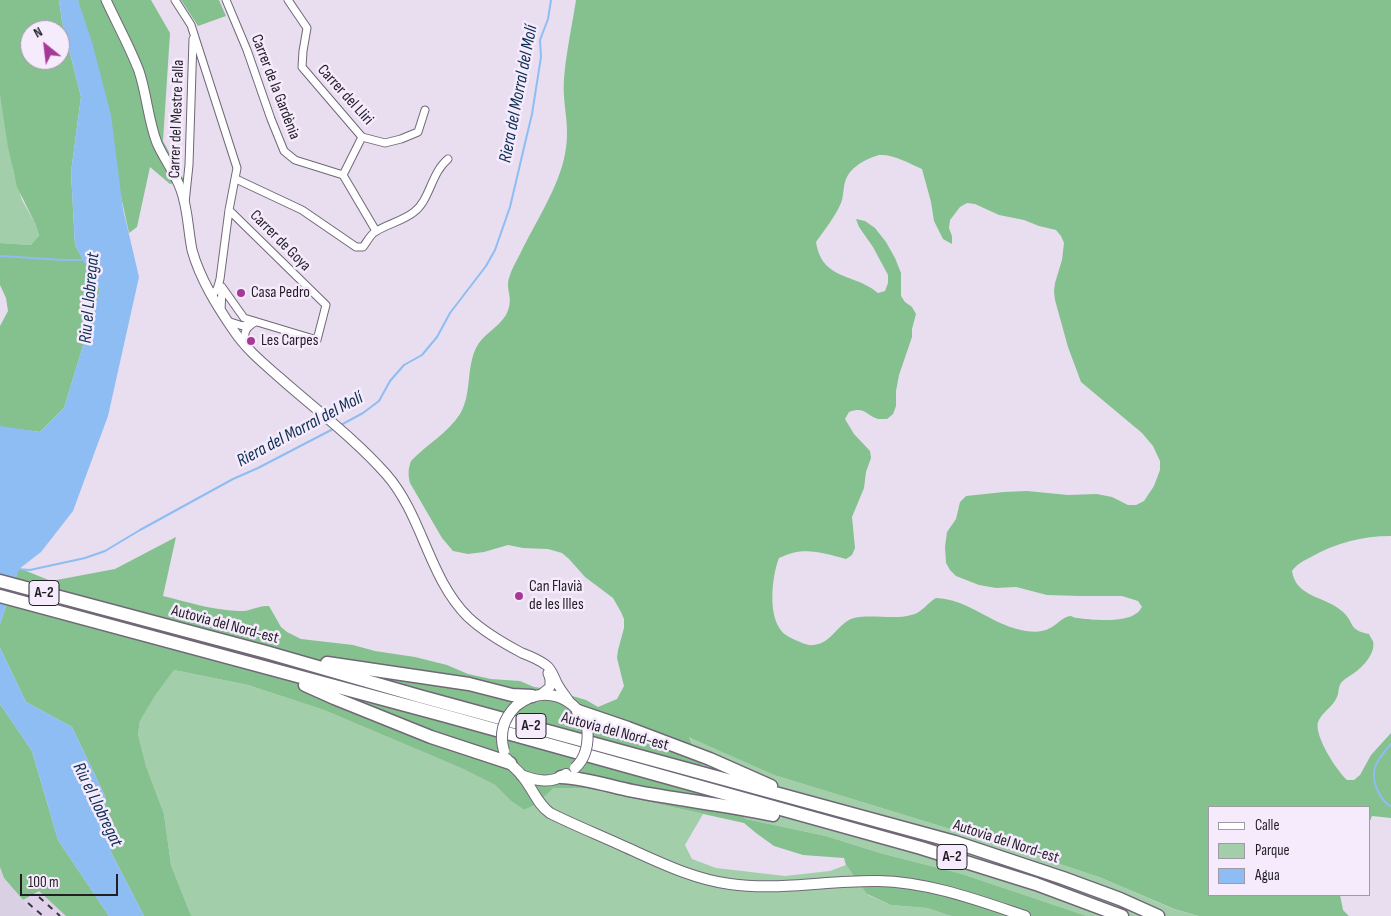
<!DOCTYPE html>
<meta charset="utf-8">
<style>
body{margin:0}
#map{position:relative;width:1391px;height:916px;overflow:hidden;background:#e8def0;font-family:"Sofia Sans Condensed",sans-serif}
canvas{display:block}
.legend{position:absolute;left:1208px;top:806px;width:162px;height:90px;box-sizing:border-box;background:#f5ebfd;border:1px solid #a099a6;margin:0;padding:6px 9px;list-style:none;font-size:15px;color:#211e24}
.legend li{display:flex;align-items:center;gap:10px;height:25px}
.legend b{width:25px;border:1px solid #a099a6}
.north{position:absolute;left:20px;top:20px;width:50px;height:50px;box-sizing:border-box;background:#f5ebfd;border:1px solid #a099a6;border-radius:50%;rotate:331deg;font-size:14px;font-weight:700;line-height:20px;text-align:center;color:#211e24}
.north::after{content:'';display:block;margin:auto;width:18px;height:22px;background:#a63998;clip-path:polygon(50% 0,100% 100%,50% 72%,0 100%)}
.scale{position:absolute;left:20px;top:874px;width:98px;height:22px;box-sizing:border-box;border:2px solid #211e24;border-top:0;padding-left:6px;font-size:15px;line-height:18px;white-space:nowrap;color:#211e24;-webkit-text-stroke:4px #f5ebfd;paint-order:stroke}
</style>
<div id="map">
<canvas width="1391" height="916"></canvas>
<ul class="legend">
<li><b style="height:6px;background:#fff"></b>Calle</li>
<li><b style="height:14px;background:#a2cea9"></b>Parque</li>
<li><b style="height:14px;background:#8dbdf3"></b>Agua</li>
</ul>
<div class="north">N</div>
<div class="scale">100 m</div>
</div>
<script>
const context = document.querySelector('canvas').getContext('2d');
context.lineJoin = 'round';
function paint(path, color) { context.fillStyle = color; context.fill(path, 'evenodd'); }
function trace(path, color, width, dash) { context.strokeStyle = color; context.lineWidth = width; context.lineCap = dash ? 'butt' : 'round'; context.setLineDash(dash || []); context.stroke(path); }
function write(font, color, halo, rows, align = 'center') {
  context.font = font + ' "Sofia Sans Condensed",sans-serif'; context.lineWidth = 5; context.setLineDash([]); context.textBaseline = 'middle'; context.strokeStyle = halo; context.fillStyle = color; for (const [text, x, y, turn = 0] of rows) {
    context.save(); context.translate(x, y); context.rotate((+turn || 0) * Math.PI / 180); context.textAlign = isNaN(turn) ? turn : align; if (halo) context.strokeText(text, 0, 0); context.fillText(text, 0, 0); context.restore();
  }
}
paint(new Path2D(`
 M39,890L66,916H36L23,900Z`), '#ded1e9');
paint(new Path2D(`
 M0,867L4,878L36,916H0Z`), '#dad0e4');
paint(new Path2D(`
 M0,96L14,174L22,200L35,223L39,237L31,245L0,243Z
 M174,670L248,685L324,710L461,768L495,785L511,801L524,810L535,805L554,788H586L703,814L685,845L692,859L716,868L785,876L830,871L846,865L868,895L891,905L927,908L951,916H192L190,913L171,865L164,814L146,766L138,734L140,721L155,696Z
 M689,736L774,775L999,844L1099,877L1173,909L1199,916H1087L962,874L880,853L826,836L746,819L709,780Z`), '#a2cea9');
paint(new Path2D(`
 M0,0H59L62,21L81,97L71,172L75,245L100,290L64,408L40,432L0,427V326L8,311L6,298L0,285V243L31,245L39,236L35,223L17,187L8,147L0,96ZM30,30H60V60H30Z
 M78,0H151L170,33L163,141L184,180L170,184L150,167L137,227L129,233Z
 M181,0H219L226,16L198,26Z
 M576,0H1391V536C1362,536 1336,543 1311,557C1303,561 1297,564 1292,571C1296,598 1326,596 1343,612C1355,623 1348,630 1369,634C1369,634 1372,640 1373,641C1376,653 1363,667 1354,673C1350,676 1344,679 1341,683C1338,687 1339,693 1337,697C1333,707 1322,712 1318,722C1314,736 1337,771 1347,780H1354L1360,775L1371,755L1391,733V818L1372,816L1370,821V807H1210V895H1340L1343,910L1349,916H1199L1174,909L1099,877L999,844L774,775L689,737L709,780L746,819L826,836L880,853L962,874L1087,916H951L927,908L891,905L867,894L846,865L844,858L803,855L774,846L756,833L744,823L586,788H554L535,805L524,810L511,801L495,785L461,768L324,710L248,685L174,670L155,696L140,721L138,734L146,766L164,814L171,865L190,913L192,916H144L111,852L105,796L72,727L26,702L0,648V624L19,568L51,581L115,569L176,537L163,596C187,602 213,610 238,611C250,612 258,605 269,606L281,627L287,632L301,639L353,645L375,651L415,657L447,665L468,674L491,679L520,681L534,687L549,689L586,700L598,707L617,699L624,686L617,658L618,650L624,628V619L621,612L613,598L585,577L569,559L562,553L548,549L523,548L508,545L484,552L468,554L453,551L442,538L410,483C408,475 408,469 411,461C426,445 448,433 460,414C472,394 466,369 476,348C483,334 498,328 506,315C515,298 505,291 509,278C511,270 516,262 520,254C535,223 559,187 565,154C571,126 562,105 564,79C566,53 572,26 576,0ZM879,155C894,154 908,163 922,169L931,202L934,221L943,239L952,244V236L949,228L950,220L960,207L967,203L975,204L999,215L1024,220L1039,226L1056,230L1061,236L1064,243L1062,260L1055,283L1054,291L1055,300L1068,347L1081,382L1142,433L1153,446L1160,461V470L1154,486L1144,501L1136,505H1128L1112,497L1097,494L1068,495L1027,491L1004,492L966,496L960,502L956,519L947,532L945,547L946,563L950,570L956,576L979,585L996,588L1016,587L1047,595L1080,596H1122L1138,601L1142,607C1140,609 1139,612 1137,613C1125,623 1092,620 1077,618C1074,618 1072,616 1070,616C1062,617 1057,625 1050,628C1042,633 1030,632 1021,630C989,623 968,599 936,598C927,603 922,613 911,615C895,620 872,614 854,618C837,623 832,644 813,645C807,646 801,642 795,640C789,637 783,634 780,629C768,612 772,576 779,558C803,546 821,552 846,559L852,555L855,548L852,517L864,488L866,472L871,458L870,451L854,434L845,419L849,412C865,406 865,415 878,419C881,419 884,419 887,419L893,414L896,406V391L899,375L912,337V329L916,314L912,307L905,302L901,296V273L895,258L886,242L875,228L865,221L856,219L859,227L873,247L888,275V283L885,291L878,293C855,273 822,281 816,242C825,229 835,217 841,203C843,198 843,193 844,187C846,169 863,160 879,155Z
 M0,704L32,751L58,840L109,916H66L39,891L23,900L4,878L0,867Z`), '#85c08f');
paint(new Path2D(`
 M59,0H78L92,42L111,115L123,209L139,277L108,416L73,511L41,552L19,569L0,624V426L40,432L64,408L100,290L75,245L71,172L81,97L62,21Z
 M0,648L26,702L72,727L105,796L111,852L144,916H109L58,840L32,751L0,704Z`), '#8dbdf3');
trace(new Path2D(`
 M0,256L63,260H85
 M339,426L363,413L379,401L390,381L404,365L422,355L437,337L450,313L486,266L495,250L510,207L526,139L532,114L541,57L540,40L548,19L551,0
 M16,569L30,570L85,558L105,551L140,530L233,479L258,468L335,428
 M1391,744C1377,760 1368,771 1378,791C1381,798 1384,803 1391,806`), '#8dbdf3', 2);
const minor = new Path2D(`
 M175,0L191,25L237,168L229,210L220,279C218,286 218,291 211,295
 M226,0L247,50L271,119L284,151L295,160L343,175
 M288,0L307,28L303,51L302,67L362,137L385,143L401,139L418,132L425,110
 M362,137L343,175L376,231
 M236,179L302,210L356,247H363C367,242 370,235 375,232C387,224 403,221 414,212C430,200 431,173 448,159
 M185,203L189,165L193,39
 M222,287L244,318L317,340L326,305L229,210
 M221,311L222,287
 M227,321L243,326L254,323
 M244,345C245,335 243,330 252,324`);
const tertiary = new Path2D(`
 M106,0C117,24 130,47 139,71C147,95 148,120 157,143C164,159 175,173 181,190C188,209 188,230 192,250C200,279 217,306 234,331C246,349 263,363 279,377C315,409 354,438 386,474C423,516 428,577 468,617C484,632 503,643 522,653C530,656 539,660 546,665C552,669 554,677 557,683C560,689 565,695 569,701
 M540,695L550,687V679L548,673`);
const secondary = new Path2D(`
 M516,706C538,688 566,692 582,716
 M507,759C511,766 518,770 523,777C533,789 537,804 550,813C574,825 599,835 623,846C657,861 692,879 730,884C779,891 828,880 878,881C929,882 977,900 1025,916
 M521,775C537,781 551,784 566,774`);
const motorway = new Path2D(`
 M0,581L266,652L419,696L955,842L1063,878L1120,899L1158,916
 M0,596L446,716L921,848L1036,884L1122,916
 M327,663L469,684L512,695L532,696
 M305,685L334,698L431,737L510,763
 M578,711L628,728L710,759L771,786
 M561,777C585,778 609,786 633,791C679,800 727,805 773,815`);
trace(minor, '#706877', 9);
trace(tertiary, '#706877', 11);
trace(secondary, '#706877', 12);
trace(motorway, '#706877', 15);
trace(minor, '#fff', 7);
trace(tertiary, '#fff', 9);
trace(secondary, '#fff', 10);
trace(motorway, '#fff', 12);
trace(new Path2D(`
 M39,897L60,916
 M28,903L43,916`), '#3a363e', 2, [6, 6]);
const secondaryBridge = new Path2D(`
 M504,751C499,734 503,719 516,706
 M575,768C587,757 589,742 587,726`);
trace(secondaryBridge, '#706877', 12, []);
trace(secondaryBridge, '#fff', 10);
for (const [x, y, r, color] of [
 [241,293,5,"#a63998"],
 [251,341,5,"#a63998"],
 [519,596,5,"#a63998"]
]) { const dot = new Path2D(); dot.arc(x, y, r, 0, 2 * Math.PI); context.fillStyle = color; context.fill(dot); trace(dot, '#f5ebfd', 2); }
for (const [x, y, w] of [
 [44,593,30],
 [531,726,30],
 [952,857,30]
]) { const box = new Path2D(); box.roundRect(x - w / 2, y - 12.5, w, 25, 4); context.fillStyle = '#f5ebfd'; context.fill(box); trace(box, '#211e24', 1); }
write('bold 15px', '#211e24', null, [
 ["A-2",44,593],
 ["A-2",531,726],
 ["A-2",952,857]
]);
write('16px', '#211e24', '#f5ebfd', [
 ["Carrer de la Gardènia",275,87,69],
 ["Carrer del Lliri",345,95,48],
 ["Carrer del Mestre Falla",177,119,-88],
 ["Carrer de Goya",280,241,45],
 ["Autovia del Nord-est",225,625,15],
 ["Autovia del Nord-est",615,732,15],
 ["Autovia del Nord-est",1006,842,18]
]);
write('16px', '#211e24', '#f5ebfd', [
 ["Casa Pedro",251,293],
 ["Les Carpes",261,341],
 ["Can Flavià",529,587],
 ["de les Illes",529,605]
], 'left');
write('italic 18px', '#0d2f51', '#f5ebfd', [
 ["Riera del Morral del Molí",519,94,-79],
 ["Riu el Llobregat",90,298,-85],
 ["Riera del Morral del Molí",300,430,-28],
 ["Riu el Llobregat",97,805,64]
]);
</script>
